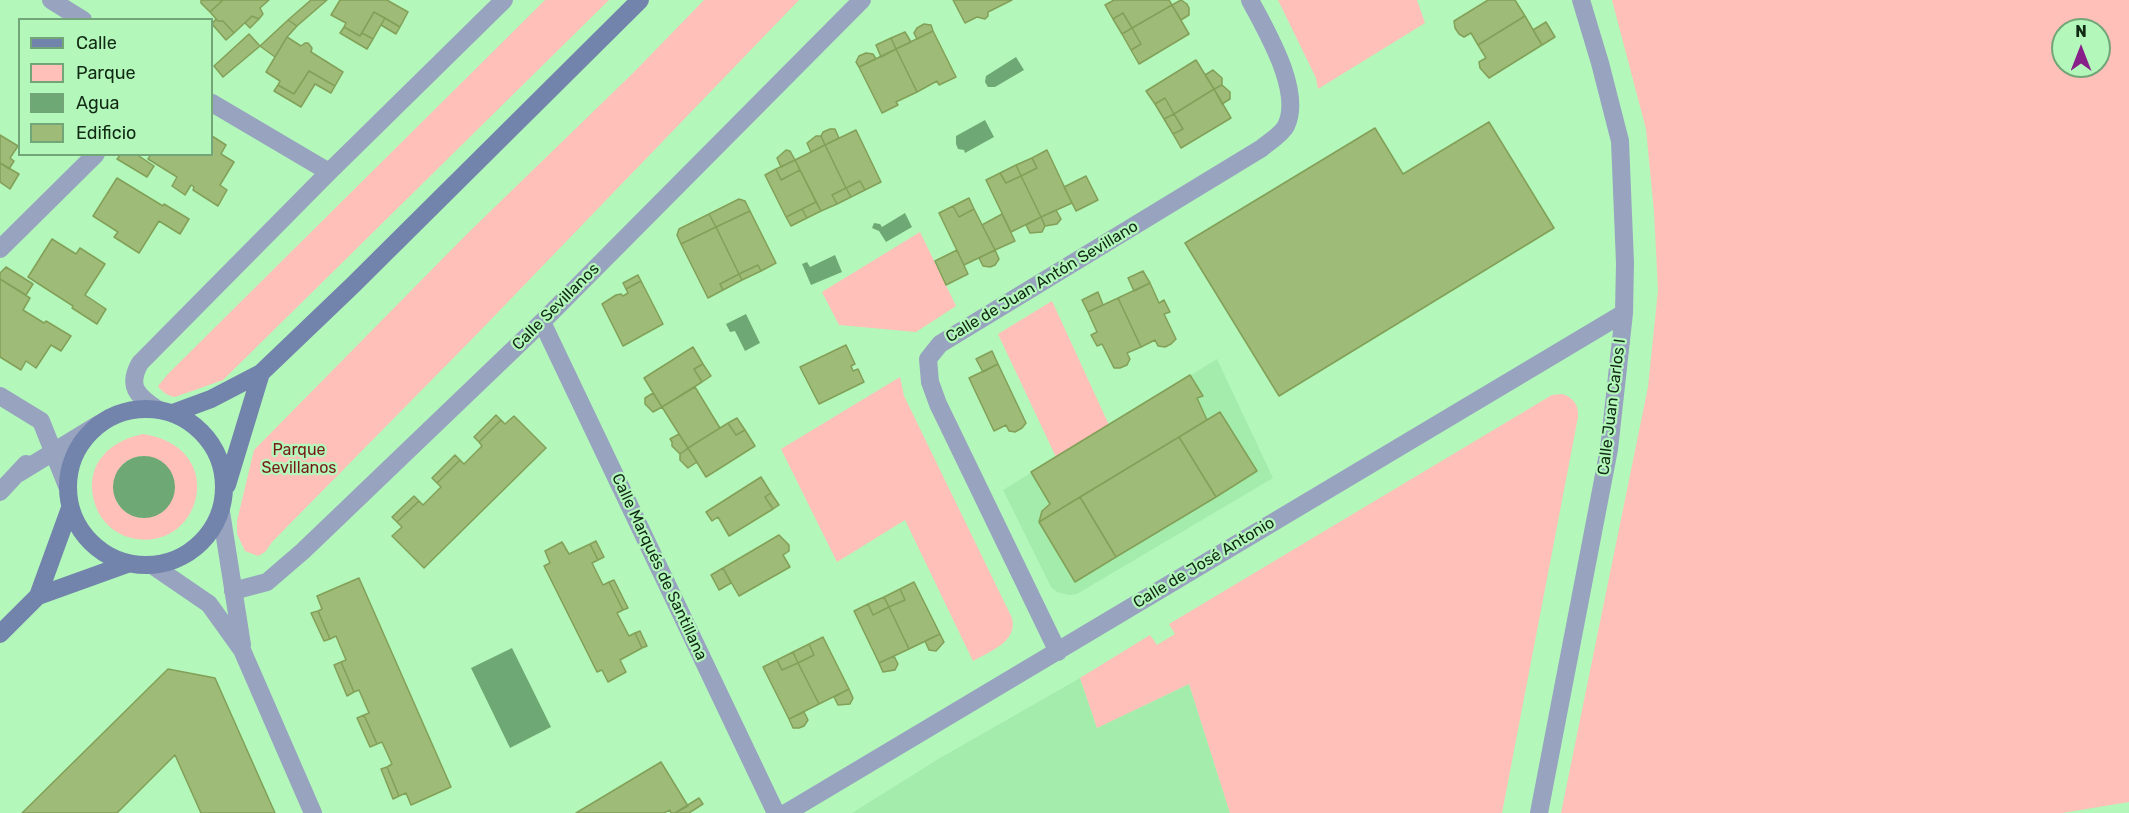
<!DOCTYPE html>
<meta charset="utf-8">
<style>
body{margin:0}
#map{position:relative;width:2129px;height:813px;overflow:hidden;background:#b4f7bb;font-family:Rubik,sans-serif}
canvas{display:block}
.legend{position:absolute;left:18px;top:18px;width:195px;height:138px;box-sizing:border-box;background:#b4f7bb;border:2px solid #72a578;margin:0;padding:8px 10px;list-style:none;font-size:18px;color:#102a14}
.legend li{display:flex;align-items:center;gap:12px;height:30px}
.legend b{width:30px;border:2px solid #72a578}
.north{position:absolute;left:2051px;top:18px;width:60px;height:60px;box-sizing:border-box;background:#b4f7bb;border:2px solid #72a578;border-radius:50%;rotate:0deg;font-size:16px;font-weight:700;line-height:24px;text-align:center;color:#102a14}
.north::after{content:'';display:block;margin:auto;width:21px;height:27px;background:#872189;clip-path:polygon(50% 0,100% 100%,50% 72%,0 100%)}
</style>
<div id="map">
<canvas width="2129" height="813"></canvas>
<ul class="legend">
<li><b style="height:8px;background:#7283ac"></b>Calle</li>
<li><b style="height:16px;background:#fec0b8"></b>Parque</li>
<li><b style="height:16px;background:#6ea874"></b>Agua</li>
<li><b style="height:16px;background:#9ebb77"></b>Edificio</li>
</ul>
<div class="north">N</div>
</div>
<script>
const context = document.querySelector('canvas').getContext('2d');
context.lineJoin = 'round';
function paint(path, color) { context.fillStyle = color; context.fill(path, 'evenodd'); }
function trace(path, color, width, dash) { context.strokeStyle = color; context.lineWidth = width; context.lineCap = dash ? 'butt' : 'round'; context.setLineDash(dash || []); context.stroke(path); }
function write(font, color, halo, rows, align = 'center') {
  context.font = font + ' Rubik,sans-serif'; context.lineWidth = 4.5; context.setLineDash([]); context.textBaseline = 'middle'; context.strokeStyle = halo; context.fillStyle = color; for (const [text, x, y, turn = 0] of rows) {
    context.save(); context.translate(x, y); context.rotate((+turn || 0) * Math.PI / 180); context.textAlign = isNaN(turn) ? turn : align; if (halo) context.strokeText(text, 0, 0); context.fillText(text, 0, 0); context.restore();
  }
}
paint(new Path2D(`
 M1217,359L1273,478L1077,594L1069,595L1057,592L1051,587L1003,490Z
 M1080,678L1097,728L1189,684L1230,813H852L940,758Z`), '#a4ecac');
paint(new Path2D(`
 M545,0H609L223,380L175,397C168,396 162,392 158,386L168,374Z
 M704,0H799L477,334L272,542L265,552L258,556L245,551L237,534V521L254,450L466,235L634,72Z
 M1278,0H1417L1425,23L1318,89L1316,78Z
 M1612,0H2129V802L2062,813H1561L1648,387L1658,290L1654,212L1646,129ZM2063,30H2099V66H2063Z
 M920,232L956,306L916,332L839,325L822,292Z
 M1052,301L1109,425L1056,457L998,334Z
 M900,377L904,396L1012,618C1018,642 990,651 973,661L905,520L837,562L781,449Z
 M1562,394C1573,397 1579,405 1578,417L1502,813H1230L1189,684L1097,728L1080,678L1150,635L1157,645L1175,634L1169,624L1552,395Z
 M143,434C233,448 199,558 128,537C114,533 101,521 96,507C82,468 106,442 143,434ZM140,456L150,457L160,461L143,518C131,516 125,512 117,503L122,465L130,459Z`), '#fec0b8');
paint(new Path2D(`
 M1016,57L1024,70L995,87H988L985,82L986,76Z
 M985,120L994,137L965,153L964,150L958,149L956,144V136Z
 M905,213L912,227L886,242L879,231L872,228L874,223L880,224L882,227Z
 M835,255L842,272L811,285L802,264L807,262L810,267Z
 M746,314L760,343L745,351L735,331L730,332L726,324Z
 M113 487a31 31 0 1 1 62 0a31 31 0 1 1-62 0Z
 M512,648L551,727L510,748L471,668Z`), '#6ea874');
const building = new Path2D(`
 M201,0H223L210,12L201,3Z
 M223,0H269L260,8L263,14L259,19L252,16L234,33L223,21H218L210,12Z
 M311,0H327L297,26L288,20Z
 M340,0H387L408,12L400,27L374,12L360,36L344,27L346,23L331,15Z
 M953,0H1012L988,12V16L985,19L977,17L965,23Z
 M1114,0H1169L1172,5L1132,28L1123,13L1113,19L1105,5Z
 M1181,0L1187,4L1189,8V15L1181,20L1172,5Z
 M1488,0H1515L1525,16L1478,45L1471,33L1464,37L1459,34L1455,28L1454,21Z
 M1172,5L1189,34L1139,64L1131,50L1141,44L1132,28Z
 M374,12L385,18L373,39L362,33Z
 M1123,13L1132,28L1122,34L1113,19Z
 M252,16L259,19L250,28L245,23Z
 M1525,16L1542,45L1489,78L1480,68L1479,62L1486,58L1478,45Z
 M385,18L400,27L396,34L381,25Z
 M216,19L218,21H223L234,33L226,40L212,24Z
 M288,20L297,26L287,37L275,57L260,46Z
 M1546,22L1555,37L1542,45L1533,30Z
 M924,24L931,25L933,31L917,39L914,33L917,28Z
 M344,27L360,36L362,33L373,39L367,49L340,33Z
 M1132,28L1141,44L1131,50L1122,34Z
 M933,31L956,77L939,85L937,81L917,92L896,49Z
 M905,32L911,42L896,49L891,38Z
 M249,34L260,46L223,77L214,66Z
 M287,37L301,46L305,43H308L312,48L311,52L343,72L335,86L309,71L294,94L278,85L280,81L266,72Z
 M891,38L896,49L881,57L876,45Z
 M896,49L917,92L896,102L898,105L882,113L859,67Z
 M866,53L873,54L876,59L859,67L856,62L859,56Z
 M1196,60L1214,89L1174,114L1165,98L1155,104L1146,91Z
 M1213,70L1222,78V85L1214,89L1205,75Z
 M309,71L335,86L331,93L315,84L301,107L274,91L278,85L294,94Z
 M1222,85L1230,92V99L1222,104L1214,89Z
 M1214,89L1231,118L1181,148L1173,134L1183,129L1174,114Z
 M1165,98L1174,114L1164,119L1155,104Z
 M1174,114L1183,129L1173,134L1164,119Z
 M1489,122L1554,228L1279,396L1185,243L1375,128L1403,174Z
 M830,129H835L839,138L825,145L821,136L823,132Z
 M856,130L881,182L865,190L860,181L846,188L825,145Z
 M0,135L18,146L10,158L14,161L9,169L0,163Z
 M212,136L226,145L221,154L234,162L220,185L227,190L218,206L193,190L194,187L191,185L185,195L172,186L177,177L148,159L151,154H212Z
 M816,136H821L825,145L811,152L807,143Z
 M825,145L846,188L832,195L837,204L821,211L795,160Z
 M786,150L790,151L795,160L781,167L777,158Z
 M1047,150L1072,203L1041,217L1021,176L1037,168L1032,158Z
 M121,154H136L154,166L147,177L117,159Z
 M1032,158L1037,168L1021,176L1016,165Z
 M795,160L800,170L781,180L776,169Z
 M0,163L19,174L10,189L0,182Z
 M1016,165L1021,176L1006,183L1000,173Z
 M776,169L781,180L800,170L816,202L786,217L765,175Z
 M1000,173L1006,183L1021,176L1041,217L1011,232L986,180Z
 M1086,176L1098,200L1076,211L1064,187Z
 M117,178L163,206L164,204L189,219L180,234L159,221L139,253L114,237L118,232L93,216Z
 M860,181L865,190L851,197L846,188Z
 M846,188L851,197L837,204L832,195Z
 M969,198L974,209L959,217L953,206Z
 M739,199L745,201L750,211L716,227L709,214Z
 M816,202L821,211L807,218L802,209Z
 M953,206L959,217L974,209L995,250L964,265L939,213Z
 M802,209L807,218L791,226L786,217Z
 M1056,210L1061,219L1057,224L1045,226L1041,217Z
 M750,211L776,263L761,271L758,265L739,274L716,227Z
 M709,214L716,227L681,244L677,235L679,229Z
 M1002,214L1015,241L995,250L982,225Z
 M1041,217L1045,226L1042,232L1030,233L1026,225Z
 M716,227L739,274L720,284L723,290L708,298L681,244Z
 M52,239L76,254L80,248L105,264L85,295L106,309L97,324L72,308L73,306L28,277Z
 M957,250L968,274L946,285L935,261Z
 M995,250L999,259L995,265L990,267L983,266L979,258Z
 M758,265L761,271L742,280L739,274Z
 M6,267L33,284L26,295L0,279V273Z
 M1143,271L1150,283L1134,291L1128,278Z
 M739,274L742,280L723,290L720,284Z
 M638,275L641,281L626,289L623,283Z
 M0,279L30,298L23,310L44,323L46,321L71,336L61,351L51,345L36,368L26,361L21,370L0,357Z
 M641,281L663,324L623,346L602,304L616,295L621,294L623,296L628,293L626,289Z
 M1150,283L1159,303L1164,300L1170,312L1164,314L1176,339L1171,344L1165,347L1158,346L1155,340L1141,347L1118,298Z
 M1098,292L1103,305L1088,312L1082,300Z
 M1118,298L1141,347L1127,353L1130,359L1127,365L1120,368H1114L1102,344L1097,346L1091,335L1097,332L1088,312Z
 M846,345L855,364L851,366L853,371L858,369L864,382L819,404L800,367Z
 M693,347L703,364L694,369L702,382L662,407L644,378Z
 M992,351L998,364L983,372L976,359Z
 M703,364L711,376L702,382L694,369Z
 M998,364L1026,423L1022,428L1015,432L1009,431L1006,425L994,431L969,378Z
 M1190,375L1203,396L1197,398L1207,420L1039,522L1042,511L1050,504L1031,472Z
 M695,387L720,428L688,448L662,407Z
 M653,393L662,407L653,412L645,404V398Z
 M1220,412L1257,471L1216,497L1179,437Z
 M496,415L501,420L479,442L474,437Z
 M514,416L546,448L424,568L392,536L402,527L397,522L419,501L423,505L441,487L437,483L460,460L464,464L482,446L479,442L501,420L505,424Z
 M737,418L745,430L736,435L728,423Z
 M728,423L736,435L745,430L755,446L706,477L688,448Z
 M679,434L688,448L680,454L672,446V442L670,439Z
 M1179,437L1216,497L1116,557L1080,497Z
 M688,448L697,462L688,468L680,460V454Z
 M455,455L460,460L437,483L432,478Z
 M761,477L771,493L765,497L773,509L729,536L718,517L712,521L706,512Z
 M771,493L779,505L773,509L765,497Z
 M414,496L419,501L397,522L392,517Z
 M1080,497L1116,557L1075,582L1039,522Z
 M779,535L789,545V551L783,555L790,567L739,596L723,568Z
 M596,541L604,557L598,560L590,544Z
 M562,542L569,554L590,544L598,560L592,563L603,585L609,582L623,610L617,613L629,636L635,633L642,648L620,660L626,672L608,682L602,670L597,672L544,566L550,563L545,551Z
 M723,568L731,583L719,590L711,575Z
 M359,578L451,787L411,805L406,793L399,796L387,767L392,764L382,742L377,744L364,715L369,713L359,690L354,692L341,662L346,660L336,636L330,639L318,611L322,609L317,596Z
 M614,580L628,608L623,610L609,582Z
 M914,582L940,634L909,649L889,607L905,600L900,589Z
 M900,589L905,600L889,607L884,597Z
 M884,597L889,607L873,615L868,604Z
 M868,604L873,615L889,607L909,649L879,663L854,611Z
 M318,611L330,639L324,641L311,613Z
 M640,631L647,646L642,648L635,633Z
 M940,634L944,642L936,651L929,650L925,641Z
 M823,637L849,689L819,704L798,663L814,655L809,644Z
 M809,644L814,655L798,663L793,652Z
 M793,652L798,663L782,670L777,660Z
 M894,656L898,664L895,670L883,672L879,663Z
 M777,660L782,670L798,663L819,704L789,719L763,667Z
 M341,662L354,692L347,696L334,665Z
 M168,669L215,678L275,813H201L175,755L117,813H22Z
 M849,689L853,698L850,704L838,705L834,697Z
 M804,712L808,720L804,726L799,728H793L789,719Z
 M364,715L377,744L370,747L357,718Z
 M661,762L688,806L675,813H671L670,810L664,813H576Z
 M387,767L399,796L393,799L381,769Z
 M699,798L703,804L689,813H675Z`);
paint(building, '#9ebb77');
trace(building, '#82a057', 1.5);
trace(new Path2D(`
 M51,0L83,20
 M212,103L329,172
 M0,249L96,154
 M542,322L776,813
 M0,396L41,421L67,486
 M157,409C137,396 127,386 140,363L329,172L504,0
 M19,473L99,424
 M0,492L26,464
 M221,512L242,645
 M152,565L209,604L242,650L313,813
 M233,591L267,582L303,551L542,322L862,0
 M1058,652L938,404L930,382L928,359L940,344L1262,148C1269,142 1282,134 1286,126C1303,91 1266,31 1250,0
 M786,813C1066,647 1344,478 1624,313
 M1539,813L1609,449L1624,313L1625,263L1620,141L1600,63L1581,0`), '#97a3bf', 18);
trace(new Path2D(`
 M68 487a78 78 0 1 1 156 0a78 78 0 1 1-156 0Z
 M173,413L211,399L261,373L353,285L640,0
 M227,485L261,373
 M38,596L70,508
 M0,634L38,596L127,564`), '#7283ac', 18);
write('16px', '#102a14', '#b4f7bb', [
 ["Calle de Juan Antón Sevillano",1042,282,-31],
 ["Calle Sevillanos",556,307,-45],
 ["Calle Juan Carlos I",1612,407,-83],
 ["Calle de José Antonio",1204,563,-31],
 ["Calle Marqués de Santillana",659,567,65]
]);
write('16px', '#761a17', '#b4f7bb', [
 ["Parque",299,450],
 ["Sevillanos",299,468]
]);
</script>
